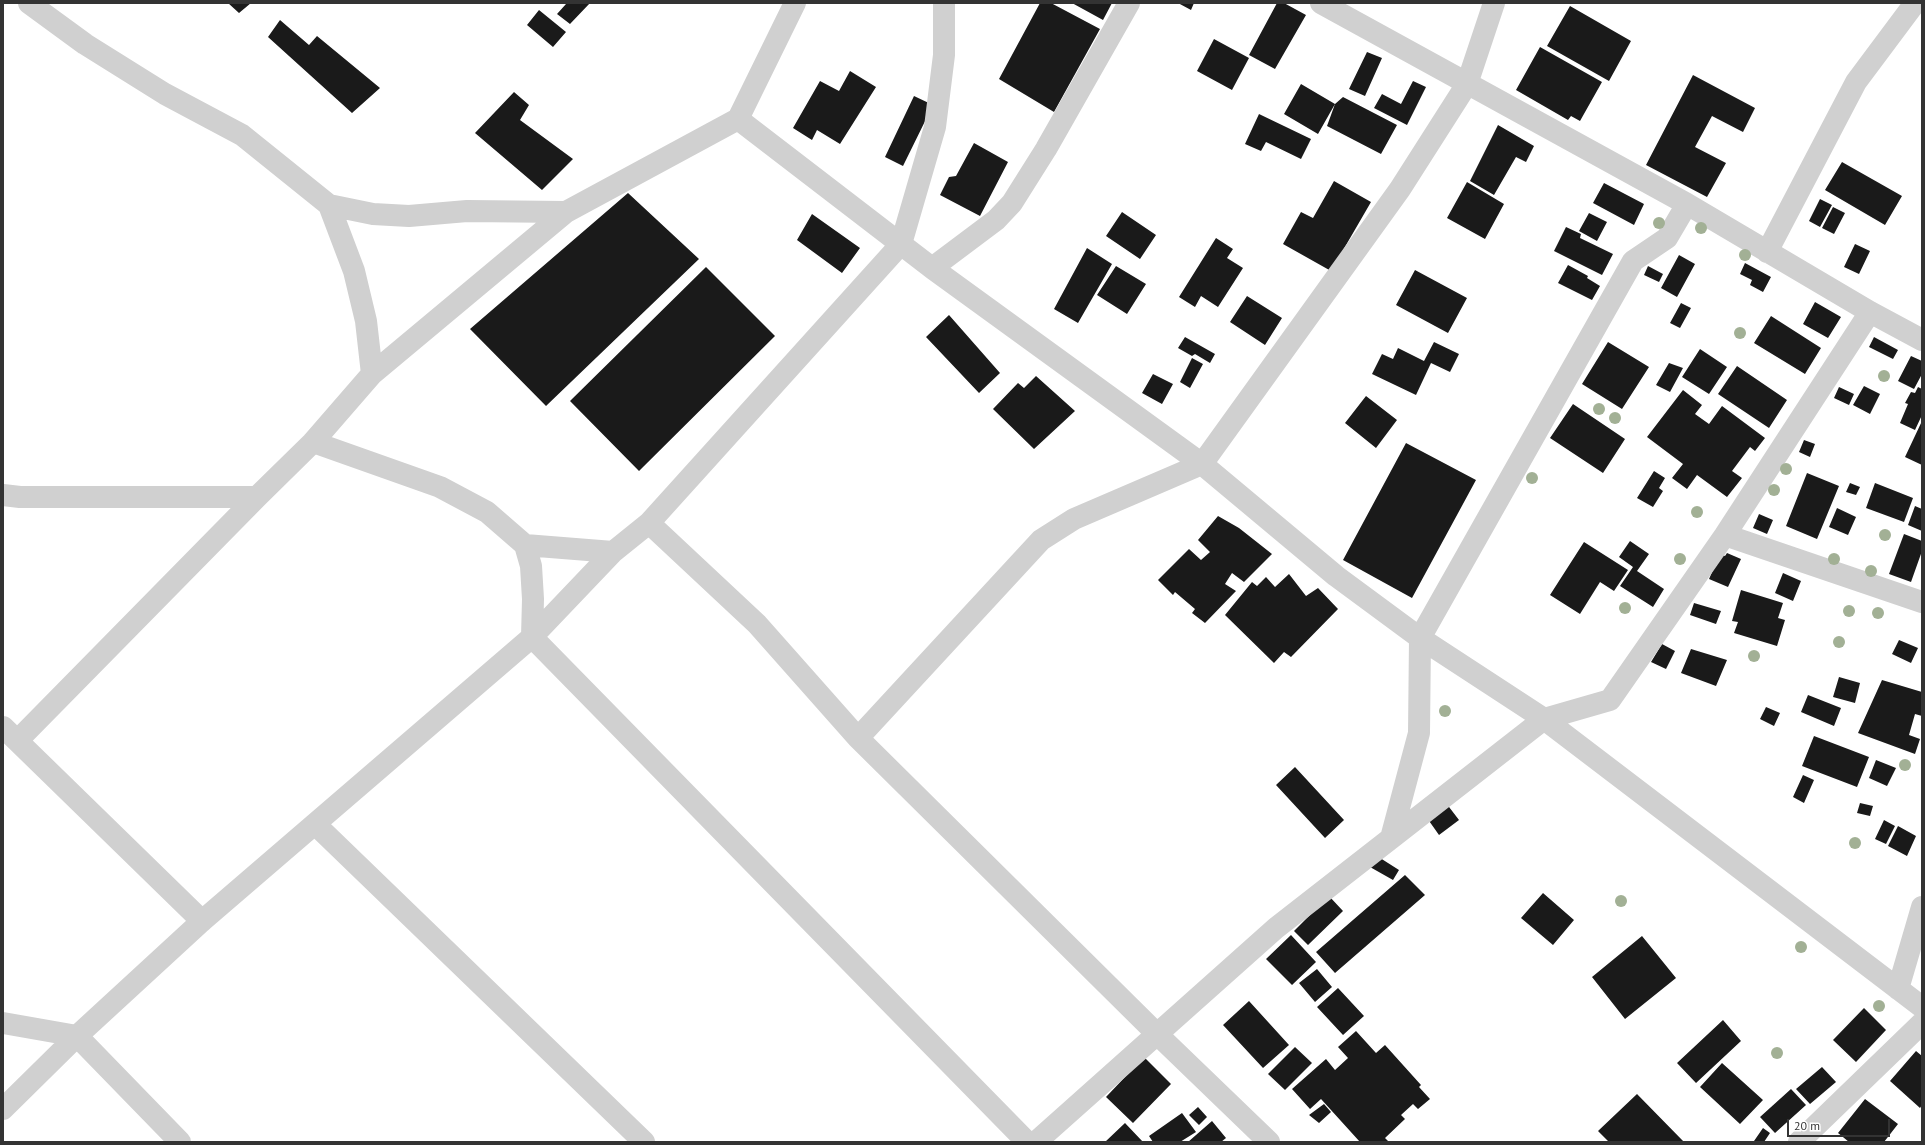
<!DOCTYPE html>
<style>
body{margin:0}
#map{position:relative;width:1925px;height:1145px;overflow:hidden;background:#fff;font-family:"PT Sans",sans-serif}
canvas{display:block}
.frame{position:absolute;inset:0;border:4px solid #333;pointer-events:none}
.scale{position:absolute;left:1787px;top:1119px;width:103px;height:18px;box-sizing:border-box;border:2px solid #333;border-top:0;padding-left:5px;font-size:12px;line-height:14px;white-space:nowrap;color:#333;-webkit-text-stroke:3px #fff;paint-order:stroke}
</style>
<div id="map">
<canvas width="1925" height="1145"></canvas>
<div class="frame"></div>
<div class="scale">20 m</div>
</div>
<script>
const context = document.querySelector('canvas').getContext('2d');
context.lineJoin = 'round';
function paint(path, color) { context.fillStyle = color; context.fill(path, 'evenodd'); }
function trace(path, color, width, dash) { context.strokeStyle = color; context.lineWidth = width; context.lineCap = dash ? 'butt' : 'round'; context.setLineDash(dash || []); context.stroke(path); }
paint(new Path2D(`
 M228,3H251L239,13Z
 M564,3H590L570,24L557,14L566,4Z
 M1040,3H1051L1100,29L1054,112L999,79Z
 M1072,3H1112L1103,20Z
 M1178,3H1194L1191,10Z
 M1277,3H1284L1306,15L1275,69L1249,55Z
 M1570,6L1631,41L1609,81L1547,46Z
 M539,10L566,32L553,47L527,25Z
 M280,20L309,45L317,36L380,88L352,113L268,37Z
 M1214,39L1249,58L1232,90L1197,71Z
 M1540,47L1602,82L1580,121L1571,116L1568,120L1516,90Z
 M1367,52L1382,58L1365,96L1349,89Z
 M850,71L876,87L840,144L817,130L812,140L793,128L820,81L839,91Z
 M1693,75L1755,108L1743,132L1712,116L1695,147L1726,163L1707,197L1646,165Z
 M1413,81L1426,87L1407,125L1374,108L1382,94L1401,104Z
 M1301,84L1335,104L1343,97L1397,125L1381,154L1327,126L1335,104L1318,134L1284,114Z
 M514,92L529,105L520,120L573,159L542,190L475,133Z
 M914,96L933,105L903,166L885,157Z
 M1259,114L1311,139L1301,159L1266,142L1261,151L1245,144Z
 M1498,125L1534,146L1526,162L1516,157L1494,195L1470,181Z
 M974,143L1008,162L980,216L940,195L949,177L956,176Z
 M1842,162L1902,196L1885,225L1825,190Z
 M1334,181L1371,202L1331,271L1283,244L1301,212L1313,218Z
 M1467,182L1504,204L1485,239L1447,218Z
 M1604,183L1644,204L1634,225L1593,203Z
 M628,193L699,259L546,406L470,329Z
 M1820,199L1832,205L1820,227L1809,221Z
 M1833,207L1845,213L1834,234L1822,228Z
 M1122,212L1156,235L1140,259L1106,236Z
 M1589,213L1607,222L1597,241L1579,231Z
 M812,214L860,248L842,273L797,240Z
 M1566,227L1581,234L1580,238L1613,254L1602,275L1554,251Z
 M1216,238L1233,249L1227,258L1243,268L1218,307L1201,296L1195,307L1179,297Z
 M1855,244L1870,251L1859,274L1844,267Z
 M1087,248L1112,264L1078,323L1054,309Z
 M1679,255L1695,264L1677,297L1661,288Z
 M1745,263L1771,277L1763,292L1750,285L1752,280L1740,274Z
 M1568,265L1588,276L1587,278L1600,286L1592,300L1558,283Z
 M1116,266L1146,284L1127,314L1097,295Z
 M1648,266L1663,274L1659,282L1644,275Z
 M706,267L775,336L639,471L570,401Z
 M1415,270L1467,298L1448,333L1396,305Z
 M1247,296L1282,318L1265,345L1230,322Z
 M1815,302L1841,317L1828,338L1803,324Z
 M1681,303L1691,308L1680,328L1670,323Z
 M949,315L1000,373L979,393L926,337Z
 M1771,316L1821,348L1805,374L1754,343Z
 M1185,337L1215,354L1210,363L1195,354L1192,356L1178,348Z
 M1874,337L1898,350L1893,359L1869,347Z
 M1434,342L1459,354L1450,372L1431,363L1416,395L1372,374L1382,354L1393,359L1398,348L1424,361Z
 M1608,342L1649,367L1622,409L1582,384Z
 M1700,349L1727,367L1709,394L1682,377Z
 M1911,356L1922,361V374L1914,389L1898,381Z
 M1192,358L1203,364L1190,388L1180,382Z
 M1669,363L1683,368L1670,392L1656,385Z
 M1737,366L1787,400L1769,428L1718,394Z
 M1153,374L1173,384L1162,404L1142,393Z
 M1036,376L1075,411L1034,449L993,409L1018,383L1024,388Z
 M1864,386L1880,394L1870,414L1853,405Z
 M1839,387L1854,394L1849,405L1834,398Z
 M1918,387L1922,389V415L1915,430L1900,423L1908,404L1905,403L1911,392L1915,393Z
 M1683,390L1702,405L1695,414L1709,424L1722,406L1765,438L1755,451L1750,447L1732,471L1742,478L1727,497L1697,475L1687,489L1672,478L1683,464L1647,437Z
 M1366,396L1397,420L1376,448L1345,423Z
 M1573,404L1625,439L1603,473L1550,438Z
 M1922,421V465L1905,457Z
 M1804,440L1815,444L1810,457L1799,452Z
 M1406,443L1476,480L1412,598L1343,560Z
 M1654,471L1665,478L1659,488L1663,491L1653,507L1637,498Z
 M1807,473L1839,486L1817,539L1786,526Z
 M1850,483L1860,487L1856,495L1846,492Z
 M1875,483L1913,498L1904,522L1866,508Z
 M1915,506L1922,509V531L1908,525Z
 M1837,508L1856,517L1848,535L1829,527Z
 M1759,514L1773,520L1767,534L1753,528Z
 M1218,516L1239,528L1272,554L1244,582L1232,573L1225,584L1236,591L1205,623L1192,613L1195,609L1175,592L1173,595L1158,580L1189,549L1201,560L1210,552L1198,540Z
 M1904,534L1922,541V551L1911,582L1889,574Z
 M1630,541L1649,554L1637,571L1664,589L1653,607L1620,586L1633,567L1619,557Z
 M1584,542L1628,570L1614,591L1600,582L1580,614L1550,595Z
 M1727,553L1741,559L1728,587L1709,579L1720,554L1725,556Z
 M1783,573L1801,581L1793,601L1775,593Z
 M1289,574L1306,596L1318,588L1338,609L1291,657L1284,652L1274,663L1225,615L1252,582L1257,586L1266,577L1275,587Z
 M1741,590L1783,603L1778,618L1785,620L1777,646L1734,633L1738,622L1732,621Z
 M1694,603L1721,611L1716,624L1690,615Z
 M1899,640L1918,648L1911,663L1892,654Z
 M1662,644L1675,651L1666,669L1651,662Z
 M1691,649L1727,660L1716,686L1681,673Z
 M1839,677L1860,683L1855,703L1833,697Z
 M1882,680L1922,692V716L1915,714L1909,735L1920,739L1915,754L1858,733Z
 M1808,695L1841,708L1834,726L1801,712Z
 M1766,707L1780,713L1774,726L1760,719Z
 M1814,736L1869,757L1857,787L1802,766Z
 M1876,760L1896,768L1887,786L1869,778Z
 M1295,767L1344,820L1325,838L1276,785Z
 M1803,775L1814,780L1804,803L1793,797Z
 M1446,803L1459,820L1439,835L1427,818Z
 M1860,803L1873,806L1870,816L1857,813Z
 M1884,820L1895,826L1886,844L1875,839Z
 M1898,826L1916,836L1907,856L1888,846Z
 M1377,856L1399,870L1393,880L1370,867Z
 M1405,875L1425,895L1335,973L1316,952Z
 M1543,893L1574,920L1553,945L1521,918Z
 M1329,896L1343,911L1308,945L1294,931Z
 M1291,935L1316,962L1292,985L1266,959Z
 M1642,936L1676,978L1625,1019L1592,977Z
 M1317,969L1332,987L1315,1002L1299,983Z
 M1338,988L1364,1016L1343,1035L1317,1007Z
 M1249,1001L1289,1045L1263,1068L1223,1025Z
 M1864,1008L1886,1030L1856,1062L1833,1040Z
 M1723,1020L1741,1041L1696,1083L1677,1063Z
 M1356,1031L1376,1053L1385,1045L1421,1085L1419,1087L1430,1099L1418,1109L1413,1104L1401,1115L1405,1119L1385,1138L1389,1142H1360L1321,1099L1310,1109L1292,1089L1326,1059L1335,1070L1348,1058L1338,1047Z
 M1295,1047L1312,1063L1285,1090L1268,1074Z
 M1916,1051L1922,1056V1105L1920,1108L1890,1081Z
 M1144,1057L1171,1084L1133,1123L1106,1097Z
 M1722,1063L1763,1100L1740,1124L1700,1087Z
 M1822,1067L1836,1082L1810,1104L1796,1089Z
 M1791,1089L1806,1105L1775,1133L1760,1117Z
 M1637,1094L1684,1142H1609L1598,1131Z
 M1865,1099L1898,1124L1884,1142H1849L1838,1133Z
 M1324,1104L1331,1112L1319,1123L1309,1115Z
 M1198,1107L1207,1117L1199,1125L1189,1115Z
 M1182,1113L1196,1132L1180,1142H1153L1149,1136Z
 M1212,1121L1226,1138L1221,1142H1188Z
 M1125,1123L1143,1142H1105Z
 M1763,1128L1770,1133L1764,1142H1756L1754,1141Z`), '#1a1a1a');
trace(new Path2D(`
 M29,3L85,44L165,94L242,135L329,205L373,214L409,216L467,211L566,212
 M1321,3L1687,204L1870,312L1922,340
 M738,119L932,268L1202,464L1336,576L1420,638L1544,719L1922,1007
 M329,205L354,271L366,321L372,374
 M1767,252L1856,82L1915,3
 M932,268L996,220L1012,203L1046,149L1129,3
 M313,442L440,487L487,512L525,545L531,566L533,599L532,637L1027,1142
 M3,495L20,497H257
 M649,523L757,624L858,738L1157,1034L1269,1142
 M1725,535L1922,602
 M525,545L613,552
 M3,727L202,921
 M858,738L1041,540L1074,519L1202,464L1400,189L1467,84L1494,3
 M18,740L257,497L313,442L372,374L566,212L738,119L795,3
 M315,824L644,1142
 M1391,838L1419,733L1420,638L1633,261L1667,238L1687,204
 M1898,989L1922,907
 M3,1023L77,1036L180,1142
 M3,1109L77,1036L202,921L532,637L613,552L649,523L901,244L935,127L944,55V3
 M1036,1142L1276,928L1544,719L1610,700L1725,535L1870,312
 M1799,1142L1922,1023`), '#d0d0d0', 22);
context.fillStyle = '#a2b095';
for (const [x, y] of [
 [1659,223],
 [1701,228],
 [1745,255],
 [1740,333],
 [1884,376],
 [1599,409],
 [1615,418],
 [1786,469],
 [1532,478],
 [1774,490],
 [1697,512],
 [1885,535],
 [1680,559],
 [1834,559],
 [1871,571],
 [1625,608],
 [1849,611],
 [1878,613],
 [1839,642],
 [1754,656],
 [1445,711],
 [1905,765],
 [1855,843],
 [1621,901],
 [1801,947],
 [1879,1006],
 [1777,1053]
]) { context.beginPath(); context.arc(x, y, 6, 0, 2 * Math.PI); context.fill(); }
</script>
